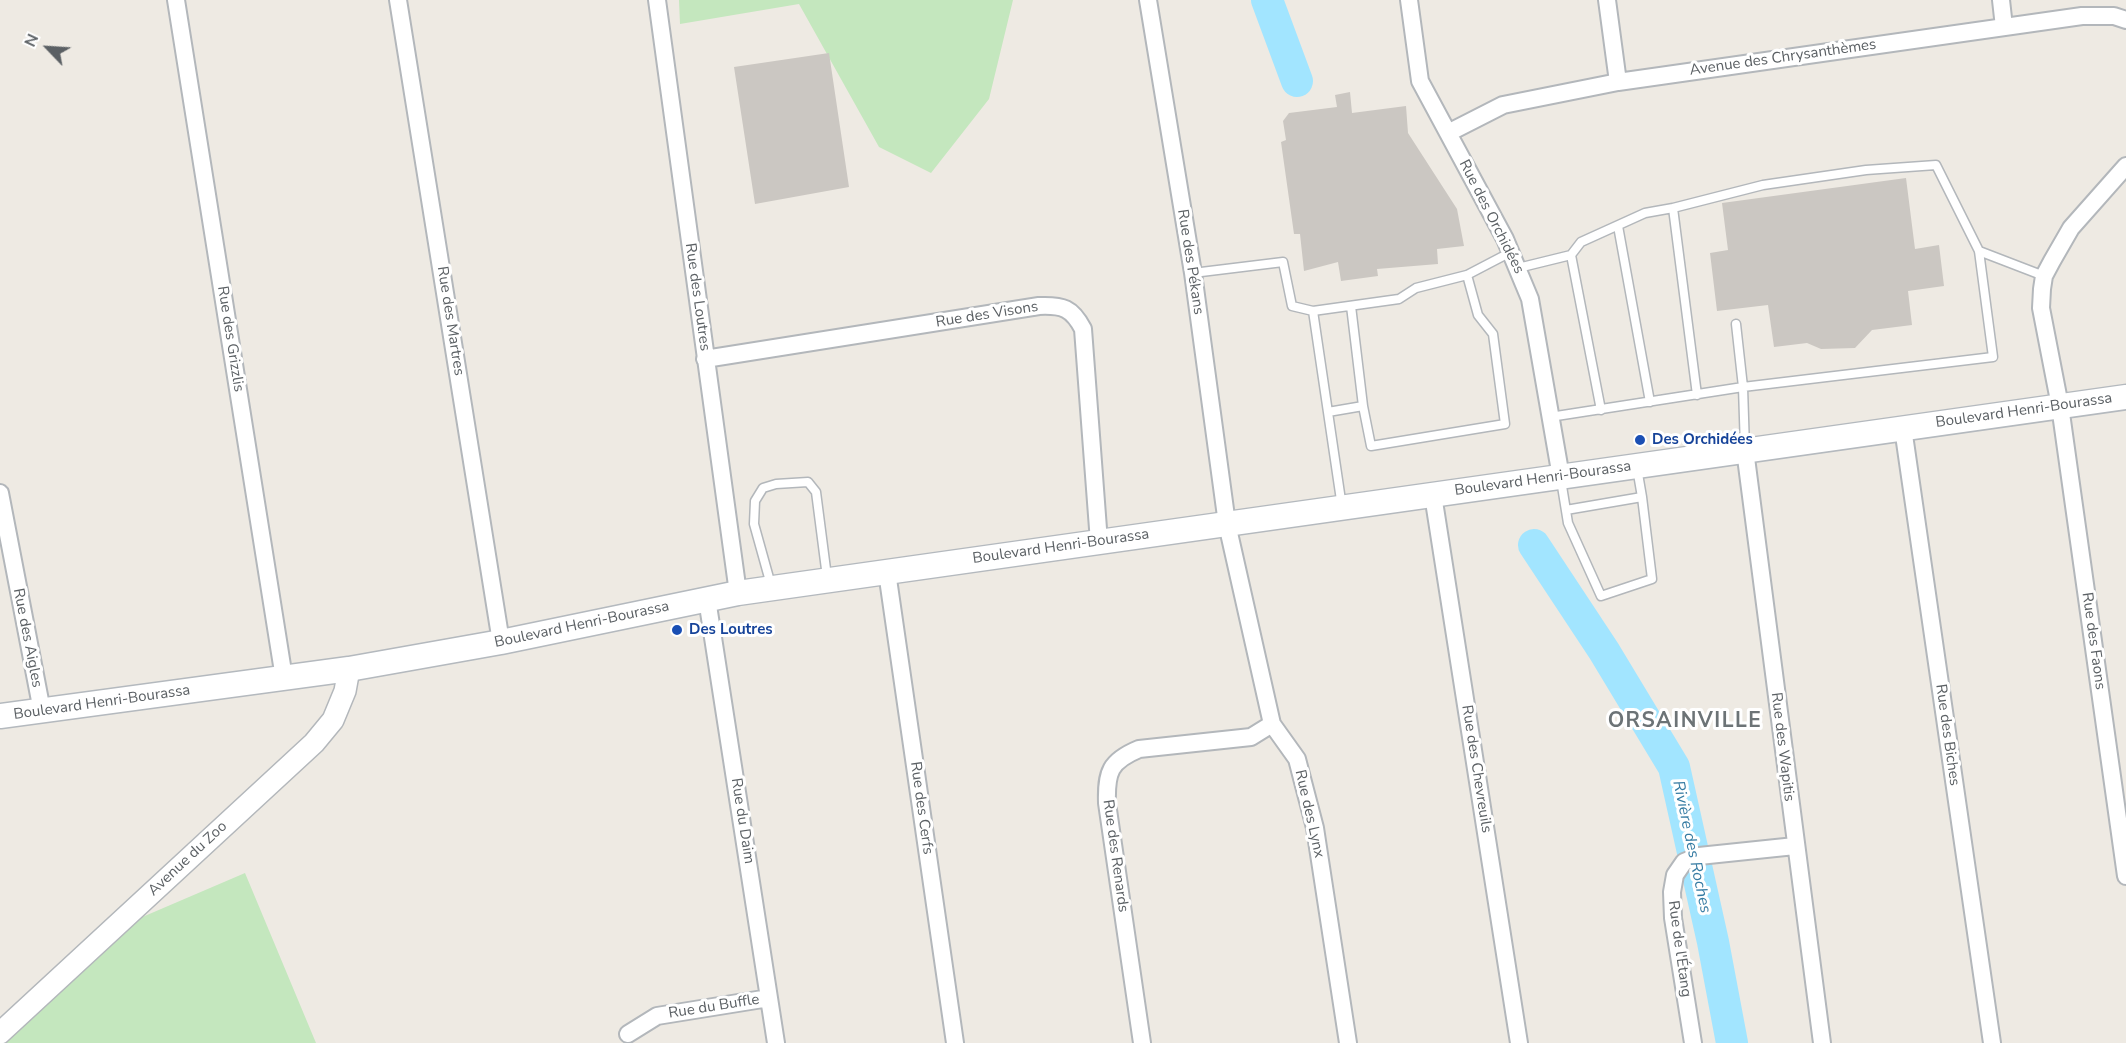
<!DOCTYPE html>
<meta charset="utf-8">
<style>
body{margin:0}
#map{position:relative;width:2126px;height:1043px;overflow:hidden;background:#eeeae3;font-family:"Nunito Sans",sans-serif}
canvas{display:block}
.north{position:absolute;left:18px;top:18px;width:60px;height:60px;-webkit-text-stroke:4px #fff;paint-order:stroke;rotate:295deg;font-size:16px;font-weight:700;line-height:24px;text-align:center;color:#5b6064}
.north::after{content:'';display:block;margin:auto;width:21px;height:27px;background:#5b6064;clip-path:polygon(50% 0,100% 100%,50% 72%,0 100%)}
</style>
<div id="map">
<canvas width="2126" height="1043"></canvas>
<div class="north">N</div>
</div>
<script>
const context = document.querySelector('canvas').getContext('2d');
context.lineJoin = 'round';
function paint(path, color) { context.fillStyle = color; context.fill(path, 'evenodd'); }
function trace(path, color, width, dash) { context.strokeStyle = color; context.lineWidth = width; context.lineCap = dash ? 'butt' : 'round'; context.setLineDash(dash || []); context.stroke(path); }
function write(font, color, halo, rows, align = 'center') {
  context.font = font + ' "Nunito Sans",sans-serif'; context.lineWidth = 6; context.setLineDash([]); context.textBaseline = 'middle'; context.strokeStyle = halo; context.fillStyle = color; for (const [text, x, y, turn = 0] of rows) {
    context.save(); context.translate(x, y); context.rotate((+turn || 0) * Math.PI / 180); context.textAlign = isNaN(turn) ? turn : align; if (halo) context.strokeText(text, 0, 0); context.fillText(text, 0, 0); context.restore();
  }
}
paint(new Path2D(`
 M679,0H1013L989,99L931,173L879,147L799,4L680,24Z
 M245,873L316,1043H4L140,918Z`), '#c4e7be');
trace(new Path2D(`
 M1267,0L1297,81
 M1534,545L1604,651L1674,767L1713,942L1732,1043`), '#a2e5ff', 32);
paint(new Path2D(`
 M829,53L849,187L755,204L734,67Z
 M1350,92L1352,113L1406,106L1408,133L1457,209L1464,246L1437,249L1438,264L1377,269L1378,276L1341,281L1338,262L1304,271L1300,234H1294L1281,142L1286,140L1283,121L1289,113L1337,107L1335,95Z
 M1906,178L1915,249L1939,245L1944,286L1908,291L1912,325L1872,330L1855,348L1821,349L1807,343L1774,347L1768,305L1717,311L1710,253L1728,250L1722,203Z`), '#cbc7c2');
const service = new Path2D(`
 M1673,208L1763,185L1866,170L1936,165L1979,251L1993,357L1743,387L1736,324
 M1618,226L1650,402
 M1979,251L2044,276
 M1571,255L1581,242L1645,213L1673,208L1697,395
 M1518,268L1571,255L1601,410
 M1193,273L1283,262L1292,306L1313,311
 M1363,406L1371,446L1505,424L1493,334L1478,315L1467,275
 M1328,412L1363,406L1351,306
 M1550,417L1743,387L1745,449
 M1637,468L1642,497
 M1561,480L1568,523L1601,596L1652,579L1642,497L1566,510
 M1342,507L1313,311L1399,299L1416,288L1467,275L1511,252
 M771,585L754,524L755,501L763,488L776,484L808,482L816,492L827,577`);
const minor = new Path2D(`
 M176,0L284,678
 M398,0L501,642
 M657,0L738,593
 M1148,0L1193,273L1227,524L1272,724L1297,759L1315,828L1348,1043
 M1409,0L1420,81L1505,239L1530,299L1561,477
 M1607,0L1618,82
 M2001,0L2004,27
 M1448,133L1503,105L1618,82L2082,16H2114L2126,20
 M2126,166L2071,228L2052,261L2044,276L2042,289L2041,308L2060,406L2126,876
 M705,359L1039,306C1063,305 1072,308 1083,329L1099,542
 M1903,428L1992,1043
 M1745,450L1822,1043
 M0,493L42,711
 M1433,495L1519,1043
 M887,572L955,1043
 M707,599L776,1043
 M628,1034L657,1016L769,998
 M1142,1043L1107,803C1106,772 1110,761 1139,749L1251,737L1272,724
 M1693,1043L1673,918L1672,892L1675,875L1684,862L1699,856L1795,846`);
const tertiary = new Path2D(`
 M0,1033L314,743L333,720L345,691L349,669`);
const secondary = new Path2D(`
 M0,716L349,669L501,642L738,593L2126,397`);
trace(service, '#b3b7bb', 11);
trace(minor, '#b3b7bb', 20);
trace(tertiary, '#b3b7bb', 24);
trace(secondary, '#b4b9be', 27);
trace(service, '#fff', 8);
trace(minor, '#fff', 16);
trace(tertiary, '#fff', 21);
trace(secondary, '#fff', 24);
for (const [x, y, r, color] of [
 [1640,440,6,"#1a4fb4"],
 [677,630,6,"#1a4fb4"]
]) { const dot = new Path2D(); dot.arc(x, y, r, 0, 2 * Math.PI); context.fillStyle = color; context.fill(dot); trace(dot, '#fff', 2); }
write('15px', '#5b6064', '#fff', [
 ["Avenue des Chrysanthèmes",1783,58,-8],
 ["Rue des Orchidées",1491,217,63],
 ["Rue des Pékans",1190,262,81],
 ["Rue des Loutres",697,297,82],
 ["Rue des Visons",987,315,-9],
 ["Rue des Martres",450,321,81],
 ["Rue des Grizzlis",230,339,81],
 ["Boulevard Henri-Bourassa",2024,411,-8],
 ["Boulevard Henri-Bourassa",1543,479,-8],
 ["Boulevard Henri-Bourassa",1061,547,-8],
 ["Boulevard Henri-Bourassa",582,625,-12],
 ["Rue des Aigles",27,638,79],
 ["Rue des Faons",2093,641,82],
 ["Boulevard Henri-Bourassa",102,703,-8],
 ["Rue des Biches",1947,735,82],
 ["Rue des Wapitis",1782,747,83],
 ["Rue des Chevreuils",1476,769,81],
 ["Rue des Cerfs",921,808,82],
 ["Rue des Lynx",1309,814,77],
 ["Rue du Daim",742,821,81],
 ["Rue des Renards",1115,856,82],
 ["Avenue du Zoo",188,859,-43],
 ["Rue de l'Étang",1679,949,82],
 ["Rue du Buffle",714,1007,-9]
]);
write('bold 15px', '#164399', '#fff', [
 ["Des Orchidées",1652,440],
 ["Des Loutres",689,630]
], 'left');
write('italic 16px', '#377ca3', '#fff', [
 ["Rivière des Roches",1691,847,78]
]);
context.letterSpacing = '1.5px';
write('bold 21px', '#6c7376', '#fff', [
 ["ORSAINVILLE",1685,722]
]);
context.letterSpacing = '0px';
</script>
